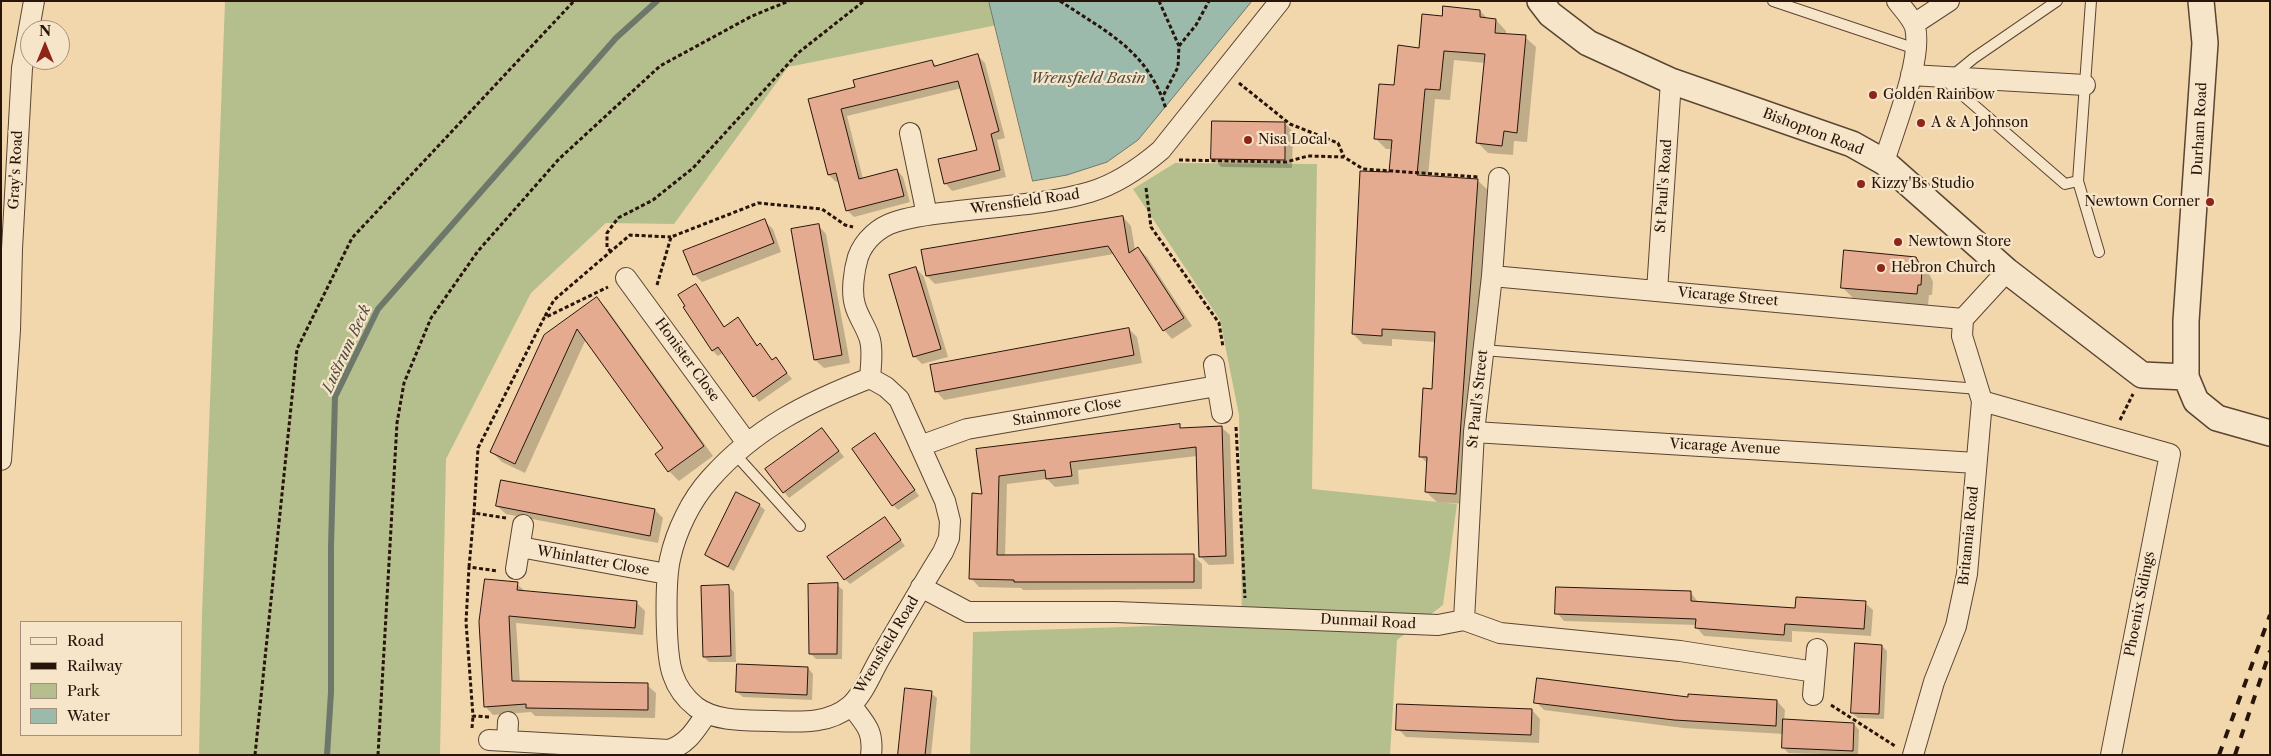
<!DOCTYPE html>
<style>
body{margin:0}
#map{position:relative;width:2271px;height:756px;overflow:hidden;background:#f2d7ad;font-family:"Libre Caslon Text",serif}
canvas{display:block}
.frame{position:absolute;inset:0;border:2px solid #281409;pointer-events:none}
.legend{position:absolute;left:20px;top:621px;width:162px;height:115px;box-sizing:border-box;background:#f7e5ca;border:1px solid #a4917d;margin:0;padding:6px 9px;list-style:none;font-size:15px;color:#281409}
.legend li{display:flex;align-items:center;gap:10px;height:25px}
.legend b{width:25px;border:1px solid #a4917d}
.north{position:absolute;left:20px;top:20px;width:50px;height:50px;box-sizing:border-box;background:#f7e5ca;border:1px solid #a4917d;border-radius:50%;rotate:0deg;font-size:14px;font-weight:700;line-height:20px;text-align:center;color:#281409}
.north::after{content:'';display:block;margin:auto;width:18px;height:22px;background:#8f2418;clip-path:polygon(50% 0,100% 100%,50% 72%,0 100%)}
</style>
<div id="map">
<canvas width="2271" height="756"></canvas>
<div class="frame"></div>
<ul class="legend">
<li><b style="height:6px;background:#f7e5ca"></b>Road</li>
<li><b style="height:6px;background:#281409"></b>Railway</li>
<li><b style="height:14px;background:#b5bf8e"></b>Park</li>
<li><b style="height:14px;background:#9bbaab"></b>Water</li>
</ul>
<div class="north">N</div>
</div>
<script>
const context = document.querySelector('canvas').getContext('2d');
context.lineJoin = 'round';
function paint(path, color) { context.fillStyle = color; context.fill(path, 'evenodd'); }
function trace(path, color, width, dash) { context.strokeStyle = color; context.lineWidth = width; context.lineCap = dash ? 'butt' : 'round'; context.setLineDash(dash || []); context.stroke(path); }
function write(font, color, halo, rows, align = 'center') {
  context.font = font + ' "Libre Caslon Text",serif'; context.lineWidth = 4.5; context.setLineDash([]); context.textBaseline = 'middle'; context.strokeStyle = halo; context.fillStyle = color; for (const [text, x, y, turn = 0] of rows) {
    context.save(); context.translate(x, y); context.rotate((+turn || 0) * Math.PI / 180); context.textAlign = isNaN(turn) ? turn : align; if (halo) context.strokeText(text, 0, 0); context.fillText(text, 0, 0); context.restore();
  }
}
paint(new Path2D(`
 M225,1H989L997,25L788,67L674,224L606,223L531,293L446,459L440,755H199L202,614Z
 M1175,163L1317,164L1312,489L1457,504L1443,605L1397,640L1390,755H970L973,632L1242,623L1239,415L1220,320L1133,189Z`), '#b5bf8e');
const water = new Path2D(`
 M989,1H1252L1138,140L1107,162L1067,175L1033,181Z`);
paint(water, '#9bbaab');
trace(water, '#6d786a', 1);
paint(new Path2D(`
 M1480,11L1488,19L1496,20L1506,31V35L1525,37L1536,47L1527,142L1514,141L1513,155L1488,153L1478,143L1485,63L1454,60L1450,100L1435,99L1428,177L1477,180L1488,190L1466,504L1437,502L1426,492L1428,464L1420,456L1433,390L1436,342L1392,339V346L1363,344L1353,334L1390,173L1392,149H1386L1375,138L1395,86L1443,17Z
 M978,56L985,63L1005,138L997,140L1006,177L952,191L946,184L940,160L978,151L962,88L847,116L863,179L897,170L903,177L910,202L854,217L847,210L839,181L836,182L829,175L810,100L856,88L932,62L937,66Z
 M1285,123L1293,132L1292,168L1221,167L1213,158Z
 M1123,217L1131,226L1135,250L1138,248L1147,257L1192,326L1172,339L1164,330L1114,254L935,284L927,276Z
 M764,221L773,229L781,252L702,282L694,274Z
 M818,225L826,234L850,363L824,368L815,360Z
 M1916,258L1927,269L1933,282L1932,295H1929L1928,305L1853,298L1842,287Z
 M916,268L924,277L948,357L922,364L914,356Z
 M695,286L725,328L738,319L758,346L760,345L773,361L776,359L792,379L759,402L723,353L718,356L713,351L685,308Z
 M597,299L607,309L713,456L679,481L669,471L665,449L586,339L525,473L502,462L492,452Z
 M1129,329L1137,337L1142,363L944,400L936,391Z
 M1179,426L1182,429L1221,427L1230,435L1234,564L1209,565L1200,556L1197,456L1078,470L1079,484L1055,487L1047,479L1007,484L1005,556H1194L1202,564V589L1023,590L1021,588L979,587L971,578L983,495L978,450Z
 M822,429L844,457L789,498L784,492Z
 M875,435L919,496L898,510L893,505Z
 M759,505L765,510L734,571L712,560L706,554Z
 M497,506L655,510L663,518L658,543L506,514Z
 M884,518L905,546L850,584L845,579Z
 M517,584L526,592L637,603L645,611L643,635L516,623L520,683L647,685L656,693L655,718L535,716L531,712L493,715L485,706Z
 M837,585L843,590L842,659H816L811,654Z
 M728,586L734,592L736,662H709L704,657Z
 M1691,593L1698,602L1796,609L1865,603L1873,610L1871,636L1792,631V642L1704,636L1697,628V625L1564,621L1557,613Z
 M1882,646L1887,651L1884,719L1858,718L1852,713Z
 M808,668L813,674L812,700L743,697L737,692Z
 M931,693L937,698L931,755H899Z
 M1689,698L1777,701L1785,710L1784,721L1854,724L1859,730L1858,755L1788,753L1783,747L1784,734L1683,728L1544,710L1536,702Z
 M1532,710L1540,719L1539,743L1406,737L1398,729Z`), '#0003');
trace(new Path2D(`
 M327,755L331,692V547L335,397L378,309L616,38L657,1`), '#6d786a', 6);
const building = new Path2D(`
 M1443,6L1480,10V17L1496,19L1495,33L1526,35L1517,133L1504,131L1502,146L1476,143L1485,54L1444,51L1440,90L1425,89L1417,175L1478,179L1456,494L1425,492L1427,457H1419L1423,388L1432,389L1435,332L1382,329V336L1352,334L1360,171L1389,172L1392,140L1374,139L1379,84L1394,85L1398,45L1419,48L1422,14L1442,16Z
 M978,54L999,131L991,134L1000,170L944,184L938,159L977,150L958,81L841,109L859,179L897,169L904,196L846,211L836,173L828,175L808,99L855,87L853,80L932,60L934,66Z
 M1212,121L1285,122V160L1211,159Z
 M1123,216L1129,253L1138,247L1184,318L1163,331L1108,246L926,276L921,250Z
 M765,219L774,243L693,275L683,251Z
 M819,224L842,355L814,360L791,229Z
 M1844,250L1916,257L1922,270L1921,285H1918L1917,294L1841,288Z
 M916,267L941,349L913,357L889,275Z
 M696,284L724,327L738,317L757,346L760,343L772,360L776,357L787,373L753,397L718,347L712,351L683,307L685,306L678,295Z
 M597,297L704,446L668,472L655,454L663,448L577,329L515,464L490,452L544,335Z
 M1129,328L1134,355L935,392L930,365Z
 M1180,424V428L1222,426L1226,556L1199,557L1196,447L1070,462L1072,476L1046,479L1045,470L999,476L997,555L1194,554V582H1014V580L969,579L972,493L982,494L976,449Z
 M822,428L839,451L783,493L765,469Z
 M875,433L915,490L892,506L852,449Z
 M501,480L655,509L650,536L496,506Z
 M736,492L760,504L728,567L705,555Z
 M885,517L901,540L844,580L827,557Z
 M485,579L518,582L517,590L637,601L635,628L509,616L512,681L648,683V710L526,708V704L484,707L479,622Z
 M838,583L837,654H809L808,584Z
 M729,585L731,656L703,657L701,586Z
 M1556,587L1691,591V601L1795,608L1796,597L1866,601L1864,629L1785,624L1784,635L1695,628L1696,619L1555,614Z
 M1855,643L1882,645L1879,714L1851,713Z
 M737,664L808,667L807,695L736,692Z
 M1537,678L1688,697V694L1777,700L1776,726L1674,720L1534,703Z
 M905,688L932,691L925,755H898Z
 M1397,704L1532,709L1531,735L1396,730Z
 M1783,719L1854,723L1853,751L1782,748Z`);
paint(building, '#e5ab91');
trace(building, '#281409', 1);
const service = new Path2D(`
 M1773,1L1916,49
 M1952,76L1974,58L2057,1
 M1944,79L2065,184L2078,181L2091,1
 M2078,181L2099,252
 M1483,350L1979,389
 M735,454L800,526`);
const minor = new Path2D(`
 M1914,24L1949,1
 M1911,75L2085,85
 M910,133L927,215
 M1884,162C1894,129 1923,59 1915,27C1912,18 1903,9 1897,1
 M1492,276L1963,319
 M626,278L747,443
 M1657,291L1671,81
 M1214,365L1222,413
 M870,378L886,387L899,399L945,501L950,521L949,538L943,552C921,587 900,624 879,660C871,674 863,695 850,706C829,724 801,722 775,721C749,720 718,723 696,707C686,699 677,687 673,675C665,654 665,582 670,559C676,531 691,500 710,479C755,428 808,402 870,378Z
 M870,378C871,365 873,352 870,340C867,328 858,317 855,305C851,292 854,270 858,257C864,240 879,227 895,222C913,216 933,214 951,212C997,206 1046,205 1090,192C1117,184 1140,168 1161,150L1280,1
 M1982,401L2170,454L2111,755
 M1474,432L1976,463
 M920,446L967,429L1217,386
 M1,460L10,330L12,249L22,68L34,1
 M520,547L667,574
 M516,569L523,525
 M921,587L968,612H1116L1438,625L1464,620L1500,633L1680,651L1815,672
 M1464,620L1474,432L1492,276L1499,178
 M1813,695L1817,649
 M851,705C865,724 874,730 871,755
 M489,740L669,750C688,744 696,729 707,713
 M507,741L508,722
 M1913,755L1934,682L1956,626L1967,574L1982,401L1962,336L1963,319L2007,271`);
const tertiary = new Path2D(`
 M1540,1L1550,14L1588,43L1671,81L1852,144L1884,162L2007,271L2142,375L2186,377
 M2201,1L2205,43L2186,321V377L2196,401L2217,418L2270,433`);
trace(service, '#5a4532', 12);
trace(minor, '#5a4532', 22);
trace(tertiary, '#5a4532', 28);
trace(new Path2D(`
 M1060,1C1108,33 1148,51 1166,109
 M1159,1L1179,46L1178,67L1163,96
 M1179,46L1196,25L1209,1
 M1239,83L1290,124L1338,143L1344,157
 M1179,160L1286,162L1308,156L1344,157L1363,169L1479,177
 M1146,188L1151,227L1219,323L1223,347
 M611,252L607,247V233L618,218L653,200L693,168L798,53L864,1
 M657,285L671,237L758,203L822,209L845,225L853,227
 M545,316L554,300L630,235L671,237
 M2120,420L2133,394
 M1236,427L1245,598
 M506,518L474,513L478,448L544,318L608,287
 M469,567L474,513
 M1831,705L1895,746
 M489,717L473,716L466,622L469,567L498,571
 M472,728L473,716
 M255,755L297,349L352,238L574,1
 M378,755L397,423L404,383L431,318L478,251L559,159L660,66L752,16L789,1`), '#281409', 3, [4, 2.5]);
trace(service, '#f7e5ca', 10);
trace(minor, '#f7e5ca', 20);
trace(tertiary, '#f7e5ca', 25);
trace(new Path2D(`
 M2219,755L2270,615
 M2235,755L2270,651`), '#281409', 4, [9, 9]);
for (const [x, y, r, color] of [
 [1873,95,5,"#8f2418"],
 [1921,123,5,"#8f2418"],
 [1248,140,5,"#8f2418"],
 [1861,184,5,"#8f2418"],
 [2210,202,5,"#8f2418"],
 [1898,242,5,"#8f2418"],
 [1881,268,5,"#8f2418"]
]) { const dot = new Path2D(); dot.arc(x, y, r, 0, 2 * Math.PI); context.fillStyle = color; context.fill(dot); trace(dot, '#f7e5ca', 2); }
write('14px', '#281409', '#f7e5ca', [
 ["Golden Rainbow",1883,95],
 ["A & A Johnson",1931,123],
 ["Nisa Local",1258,140],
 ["Kizzy'Bs Studio",1871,184],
 ["Newtown Corner",2200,202,"right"],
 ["Newtown Store",1908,242],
 ["Hebron Church",1891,268]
], 'left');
write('14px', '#281409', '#f7e5ca', [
 ["Durham Road",2200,129,-87],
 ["Bishopton Road",1813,132,21],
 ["Gray's Road",16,170,-87],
 ["St Paul's Road",1664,186,-86],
 ["Wrensfield Road",1025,202,-8],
 ["Vicarage Street",1728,297,5],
 ["Honister Close",687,360,54],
 ["St Paul's Street",1478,399,-84],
 ["Stainmore Close",1067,412,-10],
 ["Vicarage Avenue",1725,447,3],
 ["Britannia Road",1969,536,-84],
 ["Whinlatter Close",593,561,10],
 ["Phoenix Sidings",2140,604,-79],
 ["Dunmail Road",1368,622,3],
 ["Wrensfield Road",887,645,-59]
]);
write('italic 15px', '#504e42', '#f7e5ca', [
 ["Wrensfield Basin",1088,79],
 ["Lustrum Beck",347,349,-65]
]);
</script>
